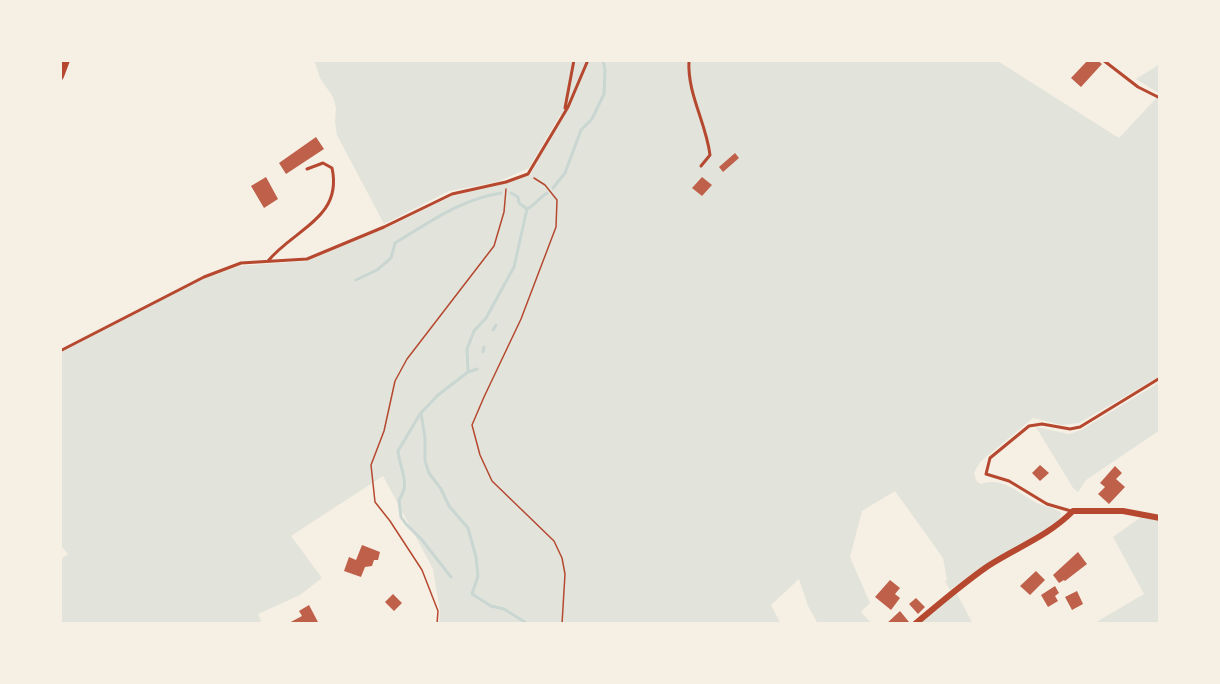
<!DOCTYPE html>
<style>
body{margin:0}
#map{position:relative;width:1220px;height:684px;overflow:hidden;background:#f6efe4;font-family:"Source Sans 3",sans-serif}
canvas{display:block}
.frame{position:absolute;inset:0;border:62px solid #f6efe4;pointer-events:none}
</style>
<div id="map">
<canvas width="1220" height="684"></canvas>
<div class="frame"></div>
</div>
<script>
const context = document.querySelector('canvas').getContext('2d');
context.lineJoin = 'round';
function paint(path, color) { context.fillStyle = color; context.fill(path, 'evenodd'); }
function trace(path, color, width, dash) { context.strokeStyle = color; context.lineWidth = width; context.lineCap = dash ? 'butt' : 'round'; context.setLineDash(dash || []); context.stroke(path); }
paint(new Path2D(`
 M314,60H996L1119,138L1160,94V376L1079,423L1062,425L1033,418L980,462L974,473L977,482L981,484C1004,476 1020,495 1039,504C1047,507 1056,508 1061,513L1059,522L986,564L950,590L945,581L947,580L943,558L895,491L862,511L850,557L870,603L861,612L872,624H818L808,606L799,579L771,605L781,624H439L440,612L433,569L383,476L291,536L322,578L300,595L258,614L262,624H60V560L68,554L60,545V353L198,281L239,266L307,261L384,229L452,196L508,183L530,175L563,116L560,115L529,168L497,182L449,191L384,224L337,135L335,122L336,108L333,97L320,78Z
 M1160,64V94L1136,79Z
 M1160,382V430L1086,480L1078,492L1073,488L1036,427L1069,434L1081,430Z
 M1141,517L1160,520V624H1093L1144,594L1113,537Z
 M956,592L973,624H919Z`), '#e2e4dc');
trace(new Path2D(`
 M553,188L565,173L581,130L592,119L604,94L605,70L603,60
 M511,193L518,197L519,203L527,209
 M356,280L377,270L391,258L395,243C430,222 459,200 501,193
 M493,330L496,325
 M483,352L484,347
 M468,372L477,369
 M420,414L398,451C400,470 411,483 399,500L401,517L406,524L422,540L451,577
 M528,624L504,609L491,606L472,594L478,576L476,557L468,528L449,506L441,489L429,473L425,461V438L421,413L438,395L468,372L467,349L474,331L486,318L514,267L527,209C535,205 539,198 547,193`), '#c9d6d2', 3);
paint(new Path2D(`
 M1088,60H1097L1102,64L1081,87L1071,78Z
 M316,137L324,149L286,174L279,163Z
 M735,153L739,158L723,172L719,167Z
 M266,177L278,199L264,208L251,186Z
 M702,177L712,185L702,196L692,188Z
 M1040,465L1049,473L1040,481L1032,473Z
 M1115,466L1122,473L1116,479L1125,487L1109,504L1098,494L1105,487L1100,483Z
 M362,545L380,552L378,560H374L372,566L365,567L361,577L344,571L349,557L356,560Z
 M1078,552L1087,564L1065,581L1064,580L1059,583L1053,575Z
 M1036,571L1045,580L1030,595L1020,586Z
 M890,580L900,588L895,594L900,598L891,610L875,597Z
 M1055,586L1059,593L1055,596L1058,601L1048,607L1041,595Z
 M1077,591L1083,604L1072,610L1065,597Z
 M393,594L402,603L394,611L385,602Z
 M916,598L925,607L918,614L909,604Z
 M309,605L319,624H287L302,616L299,611Z
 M900,611L909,622L907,624H886Z`), '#bf614a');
trace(new Path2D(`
 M534,178L545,185L557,200L556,227L521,319L484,397L472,425L480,455L492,481L554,541L562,558L565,574L562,624
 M437,624L438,611L422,570L390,521L375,502L371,465L384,431L395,381L407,359L494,246L504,212L506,189`), '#b5482f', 1.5);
trace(new Path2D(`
 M689,60C687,94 706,122 710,155L701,166
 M1103,60L1138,87L1160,98
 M565,108L574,60
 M268,261C294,229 343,218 332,168L323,163L307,169
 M60,351L204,277L241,263L307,259L384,227L452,194L506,182L528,174L568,107L588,60
 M1071,511L1047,504L1009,481L986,474L990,458L1029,426L1042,424L1070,429L1080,427L1160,378`), '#b5482f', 3);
trace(new Path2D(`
 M915,624C939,604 962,584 988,566C1017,547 1047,537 1073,511H1123L1160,518`), '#b5482f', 6);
trace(new Path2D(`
 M60,76L66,60`), '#b5482f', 8);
</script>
